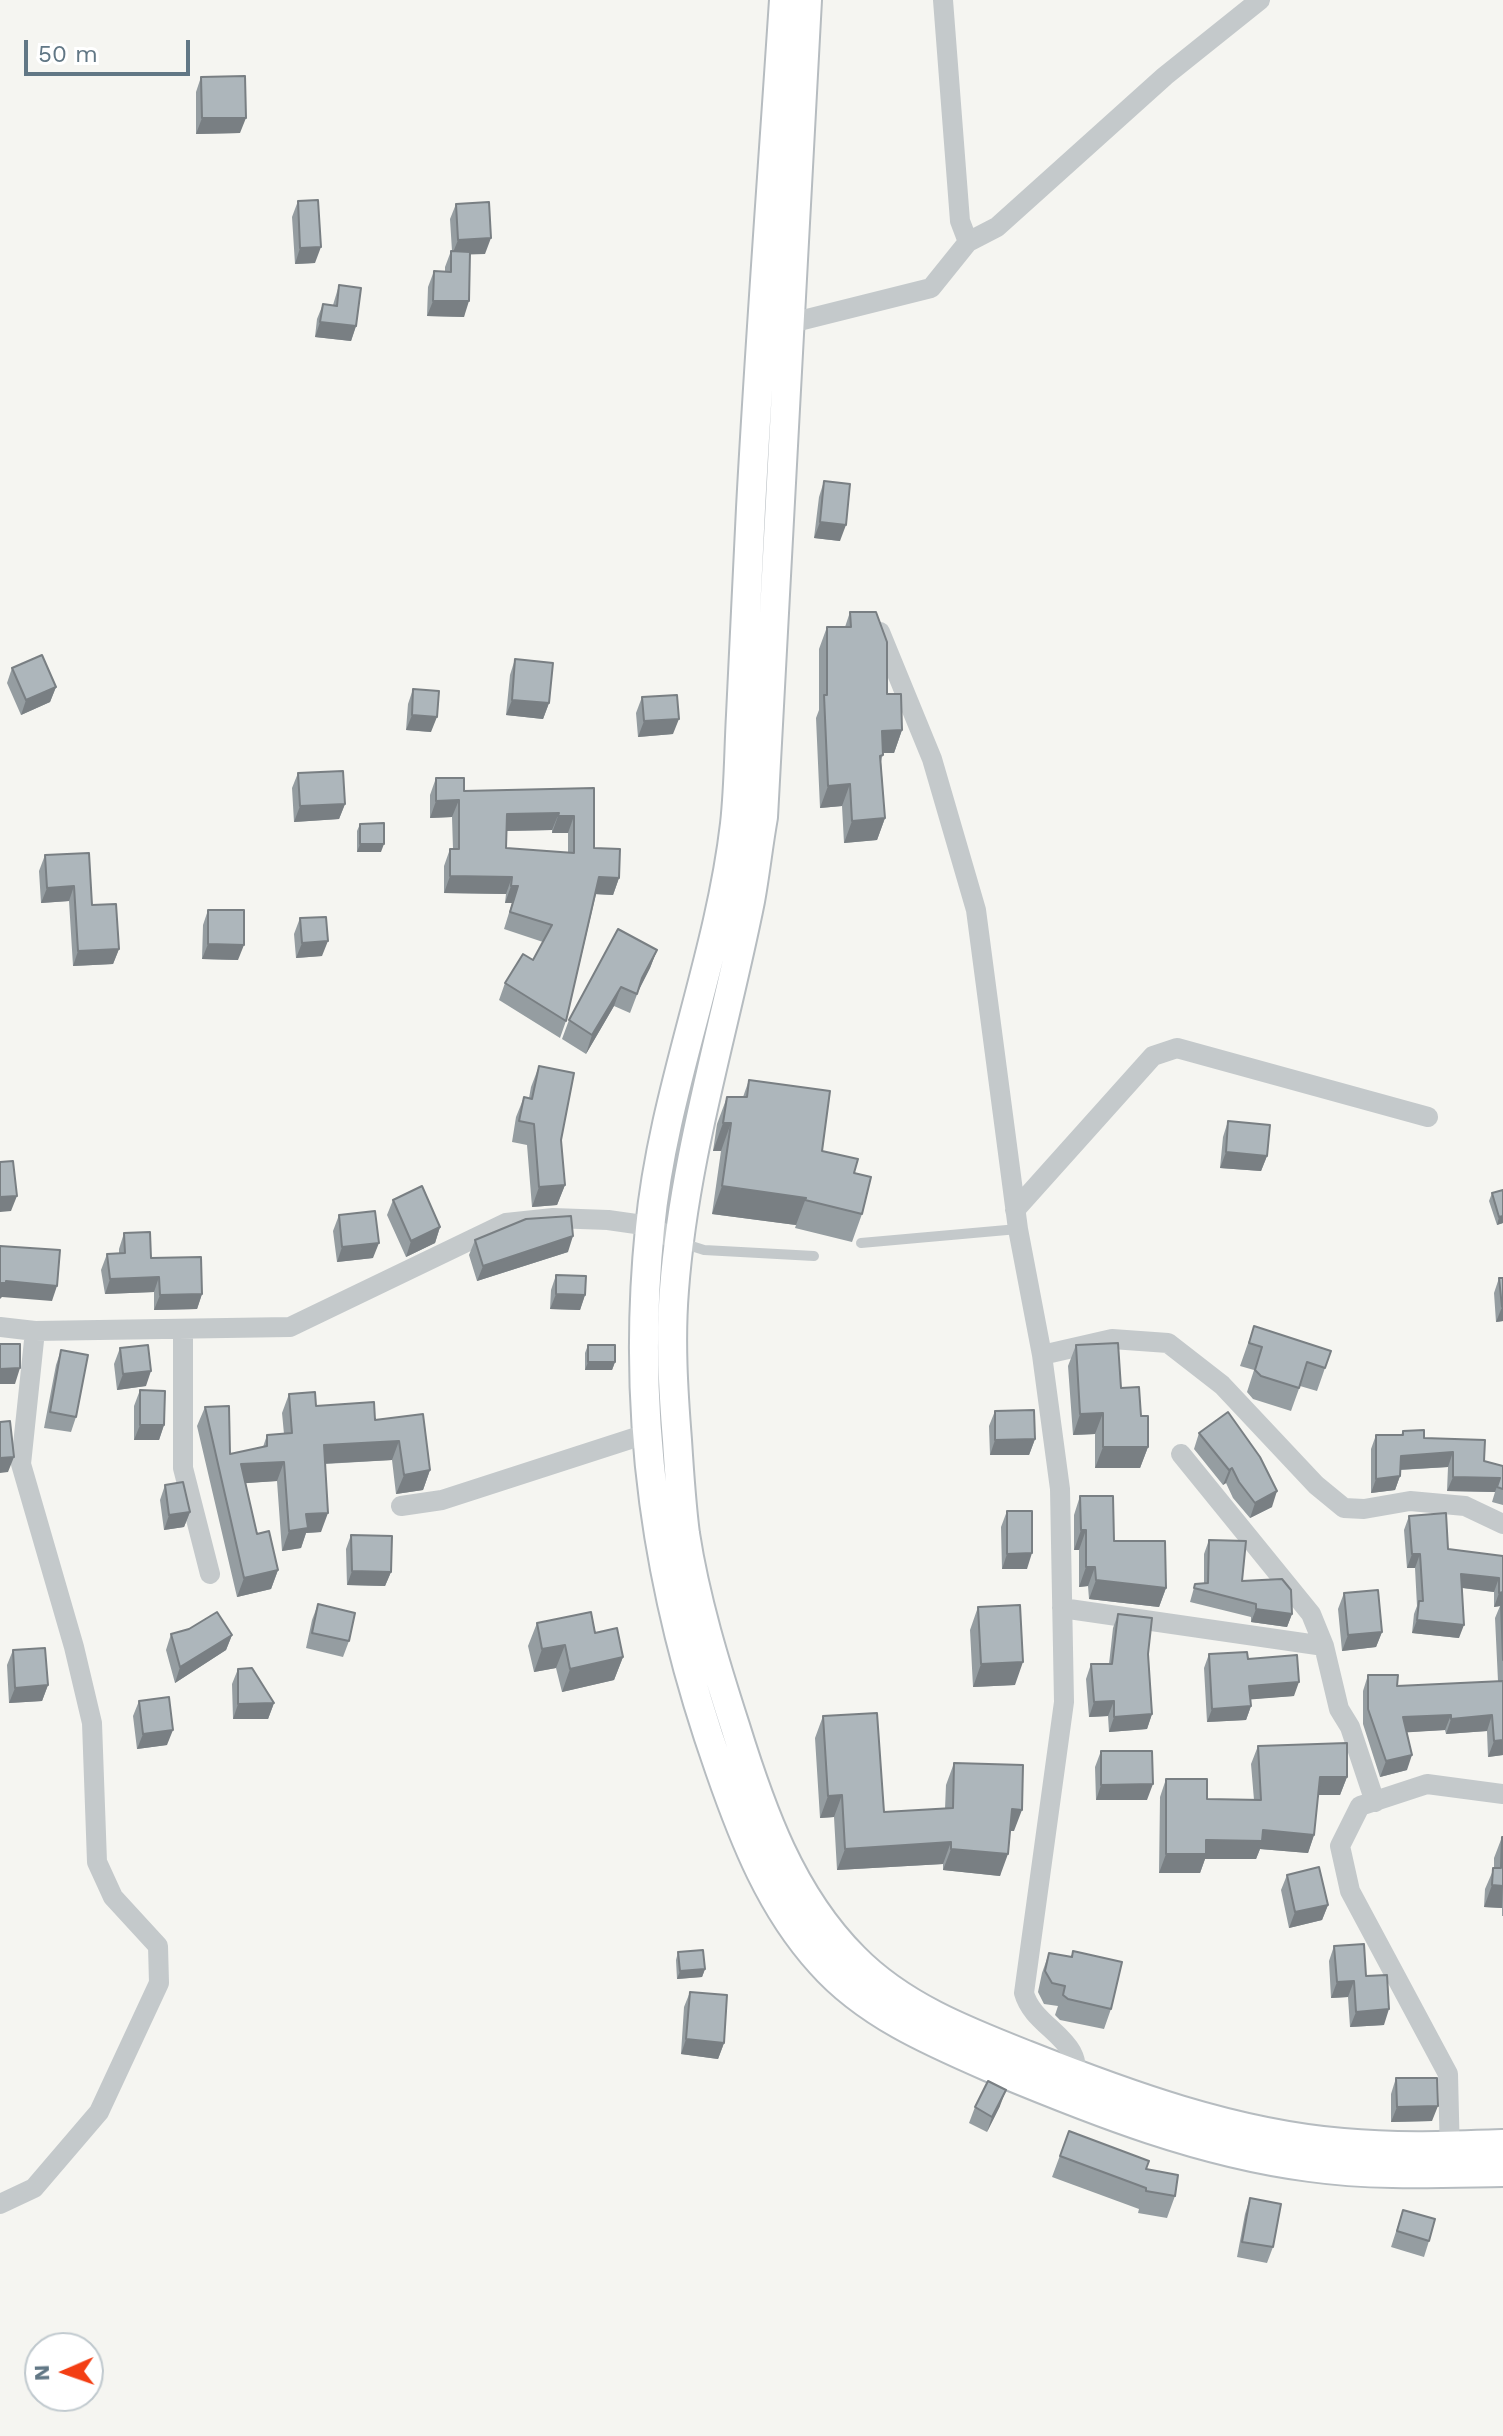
<!DOCTYPE html>
<style>
body{margin:0}
#map{position:relative;width:1503px;height:2436px;overflow:hidden;background:#f5f5f1;font-family:"Work Sans",sans-serif}
canvas{display:block}
.north{position:absolute;left:24px;top:2332px;width:80px;height:80px;box-sizing:border-box;background:#fff;border:2px solid #c0c9ce;border-radius:50%;rotate:268deg;font-size:22px;font-weight:700;line-height:32px;text-align:center;color:#617785}
.north::after{content:'';display:block;margin:auto;width:28px;height:36px;background:#f33e13;clip-path:polygon(50% 0,100% 100%,50% 72%,0 100%)}
.scale{position:absolute;left:24px;top:40px;width:166px;height:36px;box-sizing:border-box;border:4px solid #617785;border-top:0;padding-left:10px;font-size:24px;line-height:28px;white-space:nowrap;color:#617785;-webkit-text-stroke:6px #fff;paint-order:stroke}
</style>
<div id="map">
<canvas width="1503" height="2436"></canvas>
<div class="north">N</div>
<div class="scale">50 m</div>
</div>
<script>
const context = document.querySelector('canvas').getContext('2d');
context.lineJoin = 'round';
function trace(path, color, width, dash) { context.strokeStyle = color; context.lineWidth = width; context.lineCap = dash ? 'butt' : 'round'; context.setLineDash(dash || []); context.stroke(path); }
function paint(path, color) { context.fillStyle = color; context.fill(path, 'evenodd'); }
const secondary = new Path2D(`
 M784,0C773,169 760,339 751,508C748,577 744,646 741,715C739,751 739,788 735,824C719,961 663,1091 650,1228C631,1416 657,1592 720,1770C744,1839 771,1908 821,1963C867,2015 934,2043 996,2070C1097,2112 1201,2153 1310,2167C1374,2176 1439,2173 1503,2172
 M807,0L763,817C758,845 755,874 750,901C724,1031 684,1157 674,1290C670,1340 673,1390 677,1440C679,1472 681,1503 685,1534C695,1599 715,1664 735,1726C761,1810 791,1895 854,1958C901,2006 965,2031 1026,2055C1127,2095 1234,2134 1343,2143C1396,2148 1449,2146 1503,2144`);
trace(secondary, '#b6bcc0', 32);
trace(new Path2D(`
 M682,1243L704,1250L814,1256
 M861,1243L1018,1229`), '#c4c9cb', 10);
trace(new Path2D(`
 M943,0L960,221L968,242
 M779,326L931,288L968,242L997,227L1165,76L1260,0
 M880,632L932,759L976,910L1018,1229L1042,1355L1060,1489L1064,1702L1024,1993C1034,2030 1089,2039 1073,2085
 M1015,1210L1153,1056L1177,1048L1428,1117
 M0,1327L35,1331L290,1327L506,1223L553,1218L608,1220L650,1226L679,1242
 M183,1330V1468L210,1574
 M1042,1355L1112,1339L1168,1343L1222,1385L1316,1485L1344,1508L1364,1509L1410,1501L1465,1506L1503,1524
 M1181,1454L1311,1614L1324,1646L1339,1709L1350,1727L1375,1802
 M401,1506L442,1500L646,1434
 M1062,1608L1324,1646
 M1450,2157L1448,2074L1350,1891L1340,1846L1360,1806L1427,1784L1503,1794
 M0,2204L34,2188L99,2112L159,1983L158,1946L113,1897L97,1862L92,1723L74,1647L21,1464L35,1331`), '#c4c9cb', 20);
trace(secondary, '#fff', 28);
paint(new Path2D(`
 M201,77L240,133L196,134V92Z
 M298,201L315,263L295,264L292,217Z
 M456,204L485,254H470L464,317L427,316L428,287L434,271L445,272V267L451,251H452L450,219Z
 M339,285L356,326L351,341L315,337L317,319L323,304L333,305Z
 M824,481L840,541L814,538L819,497Z
 M850,612L902,730L894,753H883L881,762L885,818L877,840L844,843L842,806L820,808L816,718L819,710V649L827,627H845Z
 M515,659L549,703L543,719L506,715L510,675Z
 M12,668L56,687L50,702L21,715L7,683Z
 M413,689L431,732L406,730L408,704Z
 M642,697L673,734L638,737L636,713Z
 M298,773L345,804L339,819L294,822L292,788Z
 M436,778L464,791L594,788V848L619,878L613,895L596,894L566,1021L560,1038L499,1000L505,983L533,960L543,942L504,929L512,903H505L506,894L444,893V866L450,849H453L452,817L430,818V795ZM552,830V833H568V853L506,848V831Z
 M360,824L381,852H357V831Z
 M45,855L92,905L119,949L113,964L73,966L69,901L41,903L39,871Z
 M208,910L238,960L202,959L203,925Z
 M300,918L322,956L296,958L294,934Z
 M657,950L650,968L638,992L630,1013L614,1006L586,1054L562,1039L569,1020Z
 M539,1066L561,1140L565,1185L557,1205L532,1207L527,1145L512,1142L516,1117L524,1097L529,1098L531,1087Z
 M749,1080L822,1151L854,1173L862,1214L852,1242L795,1228L796,1225L712,1214L721,1151H713L717,1124L727,1097H743Z
 M1228,1121L1267,1156L1261,1171L1220,1168L1223,1137Z
 M1492,1193L1503,1223L1497,1225L1489,1201Z
 M393,1200L440,1227L435,1243L406,1257L387,1215Z
 M339,1215L373,1258L337,1262L333,1231Z
 M124,1233L151,1258L202,1294L197,1309L154,1310V1292L105,1294L101,1270L107,1254L119,1253V1249Z
 M475,1240L568,1252L477,1281L469,1255Z
 M556,1275L585,1295L580,1310L550,1309L551,1290Z
 M1499,1278L1503,1321L1496,1322L1494,1293Z
 M1254,1326L1325,1368L1317,1391L1300,1386L1291,1411L1253,1399L1247,1392L1254,1370L1240,1366Z
 M588,1345L615,1362L612,1370H585V1353Z
 M1076,1345L1121,1388L1141,1416L1148,1447L1140,1468H1095V1434L1073,1435L1068,1366Z
 M120,1348L146,1386L117,1390L114,1364Z
 M61,1350L76,1417L71,1432L44,1428L56,1365Z
 M140,1390L164,1425L159,1440H134V1406Z
 M289,1394L316,1406L375,1420L430,1470L423,1490L396,1494L392,1460L325,1464L321,1532L306,1533L301,1548L282,1551L277,1481L245,1483L257,1534L278,1570L271,1589L237,1597L197,1426L205,1407L230,1454L263,1447L267,1435L284,1434L282,1413Z
 M995,1411L1035,1439L1029,1455H990L989,1426Z
 M1403,1431L1484,1461L1503,1466V1505L1492,1502L1495,1492L1447,1491L1448,1467L1400,1470V1476L1395,1490L1371,1493V1449L1376,1435H1401Z
 M1199,1433L1272,1507L1250,1518L1233,1498L1226,1483L1223,1485L1194,1449Z
 M165,1485L190,1512L184,1527L164,1530L160,1500Z
 M1080,1496L1114,1541L1166,1588L1159,1607L1089,1599L1088,1586L1079,1587V1550H1074V1515Z
 M1007,1511L1027,1569H1002L1001,1527Z
 M1409,1516L1448,1549L1503,1556V1755L1488,1757L1487,1731L1446,1734L1445,1730L1407,1732V1770L1380,1777L1363,1724V1691L1368,1675L1397,1686L1498,1681L1495,1618L1500,1606L1494,1607V1592L1462,1588L1459,1638L1412,1633L1414,1614L1417,1606L1415,1568H1407L1404,1530Z
 M351,1535L391,1572L385,1586L347,1585L346,1549Z
 M1209,1540L1242,1581L1292,1614L1287,1627L1251,1622V1617L1190,1602L1195,1584H1204V1554Z
 M1344,1593L1382,1632L1376,1647L1342,1651L1338,1609Z
 M318,1604L349,1641L343,1657L306,1648L312,1620Z
 M978,1607L1015,1685L973,1687L970,1630Z
 M1118,1614L1148,1654L1152,1714L1147,1729L1109,1732L1108,1716L1089,1717L1086,1679L1091,1664H1109L1113,1628Z
 M537,1623L595,1633L623,1657L614,1680L562,1692L556,1668L534,1672L528,1646Z
 M171,1634L232,1635L226,1650L175,1683L166,1650Z
 M13,1650L48,1685L42,1701L9,1703L7,1665Z
 M1209,1654L1248,1659L1294,1696L1250,1699L1251,1706L1246,1720L1207,1722L1204,1668Z
 M238,1669L274,1703L268,1719H233L232,1684Z
 M139,1701L167,1745L137,1749L133,1716Z
 M823,1716L884,1812L945,1809L946,1785L954,1763L1014,1831H1010L1000,1876L943,1870V1864L837,1870L834,1817L820,1818L815,1738Z
 M1258,1746L1347,1777L1340,1795H1318L1314,1835L1308,1853L1260,1849L1256,1859H1205L1200,1873H1159L1160,1797L1166,1779L1207,1799L1254,1800L1251,1764Z
 M1101,1751L1147,1800H1096L1095,1767Z
 M1502,1837H1503V1916H1502V1908L1484,1907L1485,1889L1494,1868V1858Z
 M1287,1875L1328,1905L1322,1920L1289,1928L1281,1890Z
 M1334,1946L1366,1976L1384,2025L1350,2027L1348,1997L1331,1998L1329,1961Z
 M1073,1951L1111,2009L1104,2029L1060,2020L1055,2015L1058,2006L1044,2004L1038,1992L1042,1973L1049,1953L1071,1957Z
 M678,1952L705,1969L702,1977L677,1979L676,1960Z
 M690,1992L724,2043L718,2059L681,2054L684,2007Z
 M1396,2078L1432,2121L1391,2122V2094Z
 M1000,2106L987,2132L969,2123L975,2107Z
 M1069,2131L1146,2169L1175,2196L1167,2218L1138,2213L1139,2209L1052,2177Z
 M1250,2198L1273,2247L1267,2263L1237,2257L1245,2214Z
 M1403,2210L1429,2241L1424,2257L1391,2247Z`), '#959da1');
paint(new Path2D(`
 M202,118H246L240,133L196,134Z
 M491,238L485,254L452,255L458,240Z
 M321,247L315,263L295,264L300,248Z
 M433,301H469L464,317L427,316Z
 M320,322L356,326L351,341L315,337Z
 M820,522L846,525L840,541L814,538Z
 M56,687L50,702L21,715L26,700Z
 M512,700L549,703L543,719L506,715Z
 M412,715L437,717L431,732L406,730Z
 M679,719L673,734L638,737L644,721Z
 M902,730L894,753H873L882,731Z
 M850,784L842,806L820,808L828,786Z
 M459,800L452,817L430,818L436,801Z
 M345,804L339,819L294,822L300,806Z
 M559,813L552,830L501,831L507,814Z
 M558,816H574L568,833H552Z
 M885,818L877,840L844,843L852,821Z
 M360,844H384L381,852H357Z
 M450,876L512,877L506,894L444,893Z
 M599,877L619,878L613,895L593,894Z
 M74,886L69,901L41,903L47,888Z
 M511,886H518L512,903H505Z
 M328,941L322,956L296,958L302,943Z
 M208,944L244,945L238,960L202,959Z
 M119,949L113,964L73,966L78,951Z
 M657,950L650,968L635,997L642,978Z
 M621,987L614,1006L586,1054L592,1035Z
 M723,1123H731L721,1151H713Z
 M1226,1152L1267,1156L1261,1171L1220,1168Z
 M565,1185L557,1205L532,1207L539,1187Z
 M722,1186L806,1198L796,1225L712,1214Z
 M17,1196L11,1211L0,1212V1197Z
 M1503,1216V1223L1497,1225L1499,1217Z
 M440,1227L435,1243L406,1257L411,1241Z
 M573,1236L568,1252L477,1281L483,1266Z
 M379,1243L373,1258L337,1262L342,1247Z
 M159,1277L154,1292L105,1294L110,1279Z
 M6,1281L57,1286L52,1301L2,1297L0,1299V1283Z
 M202,1294L197,1309L154,1310L160,1295Z
 M556,1294L585,1295L580,1310L550,1309Z
 M1502,1307H1503V1321L1496,1322Z
 M588,1362H615L612,1370H585Z
 M20,1368L15,1384H0V1369Z
 M151,1371L146,1386L117,1390L123,1374Z
 M1103,1413L1095,1434L1073,1435L1080,1414Z
 M140,1425H164L159,1440H134Z
 M1035,1439L1029,1455H990L995,1440Z
 M399,1441L392,1460L317,1464L324,1445Z
 M1103,1447H1148L1140,1468H1095Z
 M1453,1452L1448,1467L1395,1470L1401,1456Z
 M14,1457L8,1472L0,1473V1458Z
 M284,1462L277,1481L234,1484L241,1464Z
 M1232,1468L1226,1483L1223,1485L1229,1470Z
 M430,1470L423,1490L396,1494L404,1475Z
 M1400,1476L1395,1490L1371,1493L1376,1479Z
 M1453,1477L1500,1478L1495,1492L1447,1491Z
 M1277,1491L1272,1507L1250,1518L1255,1503Z
 M190,1512L184,1527L164,1530L169,1515Z
 M328,1513L321,1532L306,1533L301,1548L282,1551L289,1531L306,1514Z
 M1081,1530H1086L1079,1550H1074Z
 M1032,1553L1027,1569H1002L1007,1554Z
 M1412,1554H1420L1415,1568H1407Z
 M1086,1567H1095L1088,1586L1079,1587Z
 M278,1570L271,1589L237,1597L244,1578Z
 M352,1571L391,1572L385,1586L347,1585Z
 M1461,1574L1499,1578L1494,1592L1456,1587Z
 M1096,1580L1166,1588L1159,1607L1089,1599Z
 M1503,1592V1605L1501,1603L1500,1606L1494,1607L1499,1593Z
 M1256,1609L1292,1614L1287,1627L1251,1622Z
 M1417,1620L1464,1625L1459,1638L1412,1633Z
 M1382,1632L1376,1647L1342,1651L1348,1635Z
 M232,1635L226,1650L175,1683L180,1667Z
 M565,1645L556,1668L534,1672L542,1649Z
 M623,1657L614,1680L562,1692L570,1669Z
 M1023,1662L1015,1685L973,1687L981,1664Z
 M1299,1682L1294,1696L1244,1700L1249,1686Z
 M48,1685L42,1701L9,1703L15,1688Z
 M1114,1701L1108,1716L1089,1717L1094,1702Z
 M274,1703L268,1719H233L238,1704Z
 M1251,1706L1246,1720L1207,1722L1212,1709Z
 M1152,1714L1147,1729L1109,1732L1114,1717Z
 M1451,1715L1445,1730L1397,1733L1403,1717Z
 M1492,1715L1487,1731L1446,1734L1451,1719Z
 M173,1730L167,1745L137,1749L143,1734Z
 M1503,1740V1755L1488,1757L1494,1741Z
 M1412,1755L1407,1770L1380,1777L1386,1761Z
 M1320,1777H1347L1340,1795H1313Z
 M1153,1784L1147,1800H1096L1101,1785Z
 M842,1795L834,1817L820,1818L828,1796Z
 M1012,1809L1022,1810L1014,1831H1004Z
 M1263,1830L1314,1835L1308,1853L1260,1849L1256,1859H1205L1200,1873H1159L1166,1854L1206,1840Z
 M951,1842L943,1864L837,1870L845,1849Z
 M951,1849L1008,1854L1000,1876L943,1870Z
 M1492,1885L1503,1886L1502,1908L1484,1907Z
 M1328,1905L1322,1920L1289,1928L1295,1912Z
 M705,1969L702,1977L677,1979L680,1971Z
 M1354,1981L1348,1997L1331,1998L1337,1982Z
 M1389,2009L1384,2025L1350,2027L1356,2012Z
 M686,2039L724,2043L718,2059L681,2054Z
 M1006,2090L1000,2106L987,2132L992,2117Z
 M1438,2106L1432,2121L1391,2122L1397,2107Z`), '#797f83');
const building = new Path2D(`
 M245,76L246,118H202L201,77Z
 M318,200L321,247L300,248L298,201Z
 M489,202L491,238L458,240L456,204Z
 M451,251L470,252L469,301H433L434,271L451,272Z
 M339,285L361,288L356,326L320,322L323,304L337,306Z
 M824,481L850,484L846,525L820,522Z
 M850,612H876L887,642V694H901L902,730L882,731L883,755L880,756L885,818L852,821L850,784L828,786L824,695H827V627H851Z
 M42,655L56,687L26,700L12,668Z
 M515,659L553,663L549,703L512,700Z
 M413,689L439,691L437,717L412,715Z
 M677,695L679,719L644,721L642,697Z
 M343,771L345,804L300,806L298,773Z
 M436,778H464V791L594,788V848L620,849L619,878L599,877L566,1021L505,983L523,954L533,960L552,925L510,912L518,886H511L512,877L450,876V849H459V800L436,801ZM559,813L558,816H574V853L506,848L507,814Z
 M384,823V844H360V824Z
 M89,853L92,905L116,904L119,949L78,951L74,886L47,888L45,855Z
 M208,910H244V945L208,944Z
 M326,917L328,941L302,943L300,918Z
 M618,929L657,950L642,978L637,994L621,987L592,1035L569,1020Z
 M539,1066L574,1073L561,1140L565,1185L539,1187L534,1124L519,1121L524,1097L532,1099Z
 M749,1080L830,1091L822,1151L858,1159L854,1173L871,1177L862,1214L805,1200L806,1198L722,1186L731,1123H723L727,1097H747Z
 M1228,1121L1270,1125L1267,1156L1226,1152Z
 M13,1161L17,1196L0,1197V1162Z
 M422,1186L440,1227L411,1241L393,1200Z
 M1503,1190V1216L1499,1217L1492,1193Z
 M375,1211L379,1243L342,1247L339,1215Z
 M571,1216L573,1236L483,1266L475,1240L526,1219Z
 M150,1232L151,1258L201,1257L202,1294L160,1295L159,1277L110,1279L107,1254L125,1253L124,1233Z
 M0,1246L60,1250L57,1286L6,1281V1283H0Z
 M556,1275L586,1276L585,1295L556,1294Z
 M1499,1278H1503V1307H1502Z
 M1254,1326L1331,1351L1325,1368L1307,1362L1299,1388L1261,1376L1255,1370L1262,1347L1249,1343Z
 M1118,1343L1121,1388L1139,1387L1141,1416H1148V1447H1103V1413L1080,1414L1076,1345Z
 M0,1344H20V1368L0,1369Z
 M148,1345L151,1371L123,1374L120,1348Z
 M588,1345H615V1362H588Z
 M61,1350L88,1355L76,1417L50,1412Z
 M140,1390L165,1391L164,1425H140Z
 M315,1392L316,1406L374,1402L375,1420L423,1414L430,1470L404,1475L399,1441L324,1445L328,1513L306,1514L308,1528L289,1531L284,1462L241,1464L257,1534L269,1531L278,1570L244,1578L205,1407L229,1406L230,1454L267,1446V1435L292,1433L289,1394Z
 M1034,1410L1035,1439L995,1440V1411Z
 M1228,1412L1260,1457L1277,1491L1255,1503L1239,1482L1232,1468L1229,1470L1199,1433Z
 M10,1421L14,1457L0,1458V1422Z
 M1424,1430V1438L1485,1440L1484,1461L1503,1466V1489L1497,1487L1500,1478L1453,1477V1452L1401,1456L1400,1476L1376,1479V1435H1403V1431Z
 M183,1482L190,1512L169,1515L165,1485Z
 M1080,1496H1113L1114,1541H1165L1166,1588L1096,1580L1095,1567H1086V1530H1081Z
 M1007,1511H1032V1553L1007,1554Z
 M1446,1513L1448,1549L1503,1556V1592L1499,1593V1578L1461,1574L1464,1625L1417,1620L1419,1601H1423L1420,1554H1412L1409,1516Z
 M351,1535L392,1536L391,1572L352,1571Z
 M1209,1540L1246,1541L1242,1581L1282,1579L1291,1590L1292,1614L1256,1609V1604L1194,1588L1195,1584L1208,1583Z
 M1378,1590L1382,1632L1348,1635L1344,1593Z
 M1501,1603H1503V1660Z
 M318,1604L355,1613L349,1641L312,1633Z
 M1020,1605L1023,1662L981,1664L978,1607Z
 M217,1612L232,1635L180,1667L171,1634L189,1629Z
 M591,1612L595,1633L617,1628L623,1657L570,1669L565,1645L542,1649L537,1623Z
 M1118,1614L1152,1618L1148,1654L1152,1714L1114,1717V1701L1094,1702L1091,1664H1112Z
 M45,1648L48,1685L15,1688L13,1650Z
 M1247,1652L1248,1659L1297,1655L1299,1682L1249,1686L1251,1706L1212,1709L1209,1654Z
 M252,1668L274,1703L238,1704V1669Z
 M1368,1675H1398L1397,1686L1503,1681V1740L1494,1741L1492,1715L1451,1719V1715L1403,1717L1412,1755L1386,1761L1368,1709Z
 M169,1697L173,1730L143,1734L139,1701Z
 M877,1713L884,1812L953,1808L954,1763L1023,1765L1022,1810L1012,1809L1008,1854L951,1849V1842L845,1849L842,1795L828,1796L823,1716Z
 M1347,1743V1777H1320L1314,1835L1263,1830L1262,1841L1206,1840V1854H1166V1779H1207V1799L1261,1800L1258,1746Z
 M1101,1751H1152L1153,1784L1101,1785Z
 M1502,1837H1503V1886L1492,1885L1493,1868H1501Z
 M1319,1867L1328,1905L1295,1912L1287,1875Z
 M1364,1944L1366,1976L1387,1975L1389,2009L1356,2012L1354,1981L1337,1982L1334,1946Z
 M703,1950L705,1969L680,1971L678,1952Z
 M1073,1951L1122,1962L1111,2009L1068,1999L1063,1995L1065,1986L1052,1983L1045,1971L1049,1953L1072,1957Z
 M690,1992L727,1995L724,2043L686,2039Z
 M1396,2078H1437L1438,2106L1397,2107Z
 M988,2081L1006,2090L992,2117L975,2107Z
 M1069,2131L1149,2161L1146,2169L1178,2175L1175,2196L1146,2191V2188L1060,2156Z
 M1250,2198L1281,2204L1273,2247L1242,2242Z
 M1403,2210L1435,2219L1429,2241L1397,2231Z`);
paint(building, '#adb6bb');
trace(building, '#797f83', 2);
</script>
